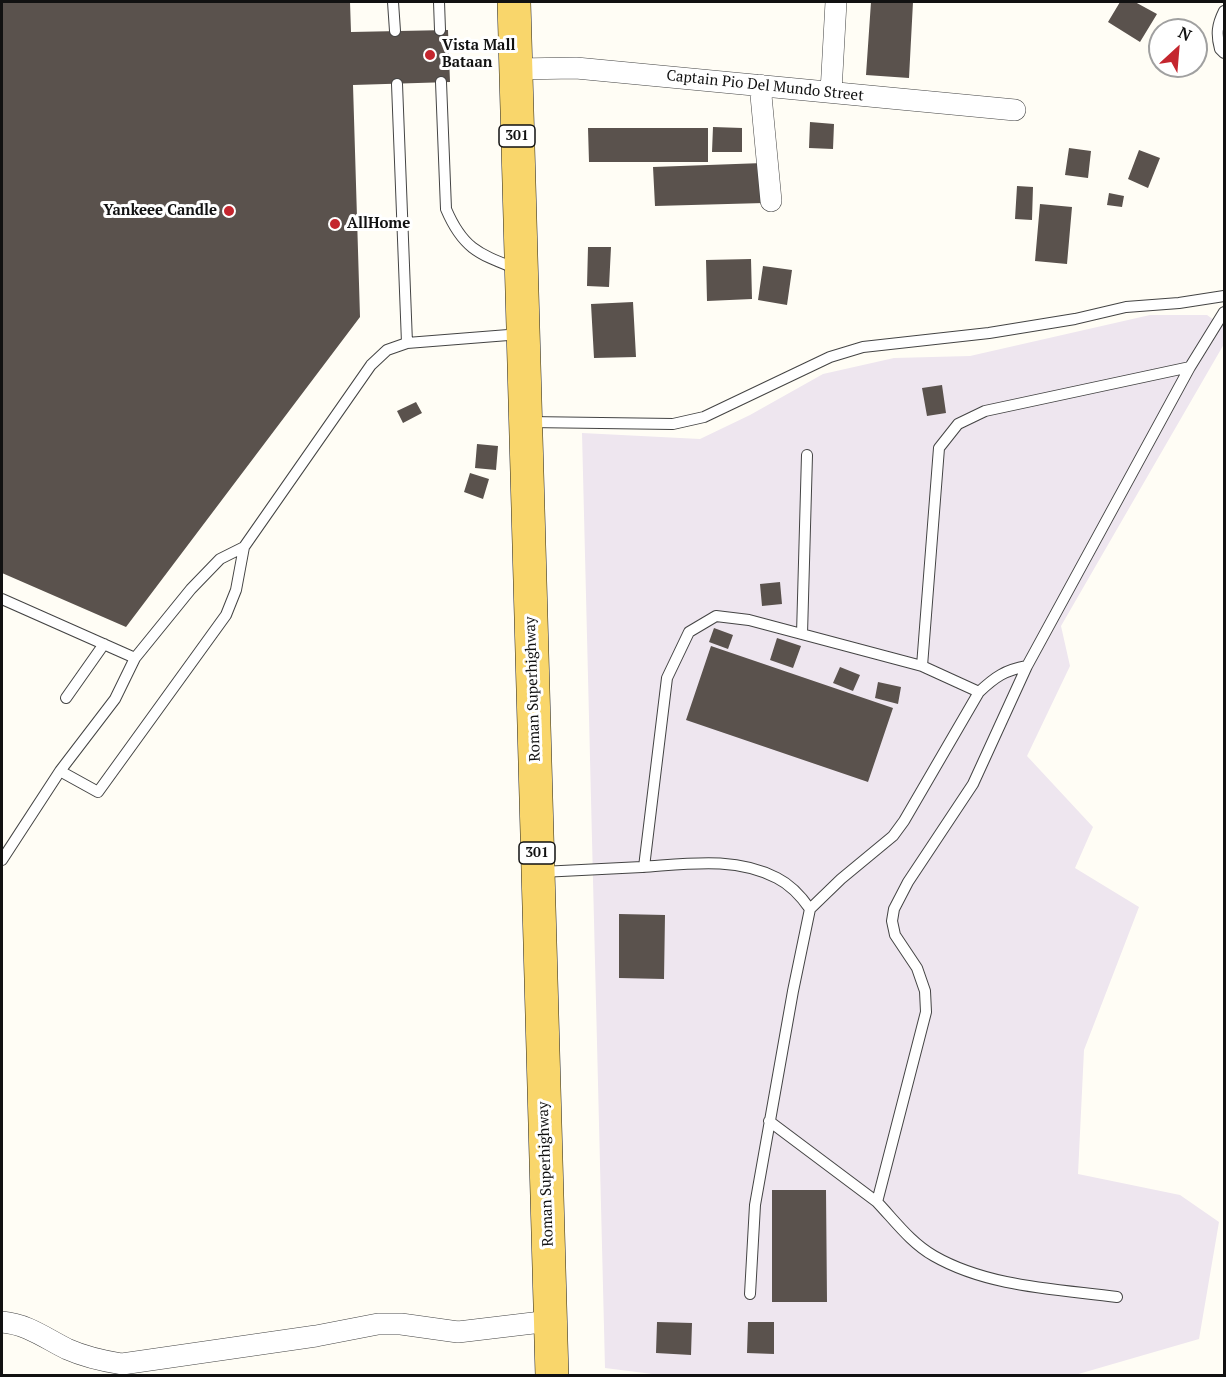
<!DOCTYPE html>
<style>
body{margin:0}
#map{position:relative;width:1226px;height:1377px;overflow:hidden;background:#fffdf5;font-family:"PT Serif",serif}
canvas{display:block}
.frame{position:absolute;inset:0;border:3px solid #111;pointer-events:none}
.north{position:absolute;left:1148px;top:18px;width:60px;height:60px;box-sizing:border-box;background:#fff;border:2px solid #a0a0a0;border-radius:50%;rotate:26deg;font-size:16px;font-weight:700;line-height:24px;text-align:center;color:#111}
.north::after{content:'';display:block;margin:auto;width:21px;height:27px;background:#c4262e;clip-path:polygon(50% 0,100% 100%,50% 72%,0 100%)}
</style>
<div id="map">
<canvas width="1226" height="1377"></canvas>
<div class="frame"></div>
<div class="north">N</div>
</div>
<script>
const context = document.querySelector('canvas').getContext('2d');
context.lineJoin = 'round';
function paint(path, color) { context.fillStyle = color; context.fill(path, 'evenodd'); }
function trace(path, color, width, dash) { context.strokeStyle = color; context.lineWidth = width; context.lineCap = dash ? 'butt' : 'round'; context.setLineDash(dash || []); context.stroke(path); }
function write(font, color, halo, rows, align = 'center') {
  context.font = font + ' "PT Serif",serif'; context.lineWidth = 6; context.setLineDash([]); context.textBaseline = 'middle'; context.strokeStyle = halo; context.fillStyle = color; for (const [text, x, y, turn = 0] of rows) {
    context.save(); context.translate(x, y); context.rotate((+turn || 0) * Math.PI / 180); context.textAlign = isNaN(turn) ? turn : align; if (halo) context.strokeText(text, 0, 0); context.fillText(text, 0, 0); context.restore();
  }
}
paint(new Path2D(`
 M1150,315H1207L1224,327V344L1061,626L1070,666L1027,756L1093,827L1075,868L1139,907L1084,1050L1078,1174L1180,1195L1219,1222L1199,1339L1075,1375L668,1376L605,1368L582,433L700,439L750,415L823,374L894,358L970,356Z`), '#eee6ef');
paint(new Path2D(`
 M2,2H350L351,32L448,30L450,82L353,85L360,317L126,627L2,573Z
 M871,2H913L909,78L866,75Z
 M1120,2H1135L1157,14L1140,42L1108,22Z
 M810,122L834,124L833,149L809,148Z
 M713,127L742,128V152H712Z
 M588,128H708V162H589Z
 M1069,148L1091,151L1088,178L1065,175Z
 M1139,150L1160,158L1148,188L1128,179Z
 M763,163L764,203L655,206L653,167Z
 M1017,186L1033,187L1032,220L1015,219Z
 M1109,193L1124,196L1122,207L1107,205Z
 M1040,204L1072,207L1067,264L1035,261Z
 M588,247H611L609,287L587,286Z
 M751,259L752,299L707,301L706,260Z
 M763,266L792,270L787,305L758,300Z
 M633,302L636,357L594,358L591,304Z
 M942,385L946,413L927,416L922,388Z
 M416,402L422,413L403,423L397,411Z
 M477,444L498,446L496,470L475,468Z
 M470,473L489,479L483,499L464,492Z
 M780,582L782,604L762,606L760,584Z
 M714,628L733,635L728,649L709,642Z
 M777,638L801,646L793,668L770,660Z
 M711,646L893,708L868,782L686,720Z
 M840,667L860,675L853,691L833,683Z
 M878,682L901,687L898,704L875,698Z
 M619,914L665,915L664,979L619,978Z
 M772,1190H826L827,1302H772Z
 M657,1322L692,1323L691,1355L656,1353Z
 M748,1322H774V1354L747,1353Z`), '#5a524d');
const lane = new Path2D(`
 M393,2L395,31
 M439,2L440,30
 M1224,11C1217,25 1216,34 1220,49L1224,53
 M441,82L446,209C463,249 479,254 517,269
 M397,84L407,343
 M529,422L673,424L704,417L830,357L863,347L989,333L1075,319L1126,307L1179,303L1224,296
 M2,599L135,658
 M802,634L807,455
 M922,666L939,448L958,424L985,411L1190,367
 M1027,666L973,784L908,882L894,909L892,921L895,935L917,968L925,991L926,1012L877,1202C895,1221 911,1243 934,1256C988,1287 1056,1289 1117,1297
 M66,698L104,644
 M60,771L98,792L226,615L236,590L244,547
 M2,860L60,771L115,699L135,658L191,589L220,559L244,547L371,365L387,350L407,343L521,334
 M644,867L667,678L689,632L716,616L749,620L922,666L979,692
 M541,872C575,870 608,869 642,867C687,864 735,856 777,878C791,885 801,896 810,909L841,879L893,836L904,821L979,692C995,677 1005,670 1027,666L1190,367L1224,312
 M769,1121L877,1202
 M750,1294L755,1205L793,991L810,909`);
const street = new Path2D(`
 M516,69L576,68L1015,110
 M760,85L771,201
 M831,92L836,2
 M2,1322C27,1324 45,1338 67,1349C85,1357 103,1361 122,1364L316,1336L378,1324H401L458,1332L550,1321`);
const primary = new Path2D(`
 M514,2L552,1376`);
trace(lane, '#444', 12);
trace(street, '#444', 22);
trace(primary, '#222', 34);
trace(lane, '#fff', 10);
trace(street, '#fff', 21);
trace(primary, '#f9d66b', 33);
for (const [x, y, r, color] of [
 [430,55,6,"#c4262e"],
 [229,211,6,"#c4262e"],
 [335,224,6,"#c4262e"]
]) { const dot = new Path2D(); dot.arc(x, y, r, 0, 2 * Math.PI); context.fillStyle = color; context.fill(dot); trace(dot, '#fff', 2); }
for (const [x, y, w] of [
 [517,136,36],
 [537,853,36]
]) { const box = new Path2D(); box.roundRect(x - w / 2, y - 11, w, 22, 4.5); context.fillStyle = '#fff'; context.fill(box); trace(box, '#111', 1.5); }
write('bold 14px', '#111', null, [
 ["301",517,136],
 ["301",537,853]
]);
write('bold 15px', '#111', '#fff', [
 ["Vista Mall",442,46],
 ["Bataan",442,63],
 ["Yankeee Candle",217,211,"right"],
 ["AllHome",347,224]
], 'left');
write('15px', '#111', '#fff', [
 ["Captain Pio Del Mundo Street",765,86,6],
 ["Roman Superhighway",533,689,-92],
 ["Roman Superhighway",546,1174,-92]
]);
</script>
